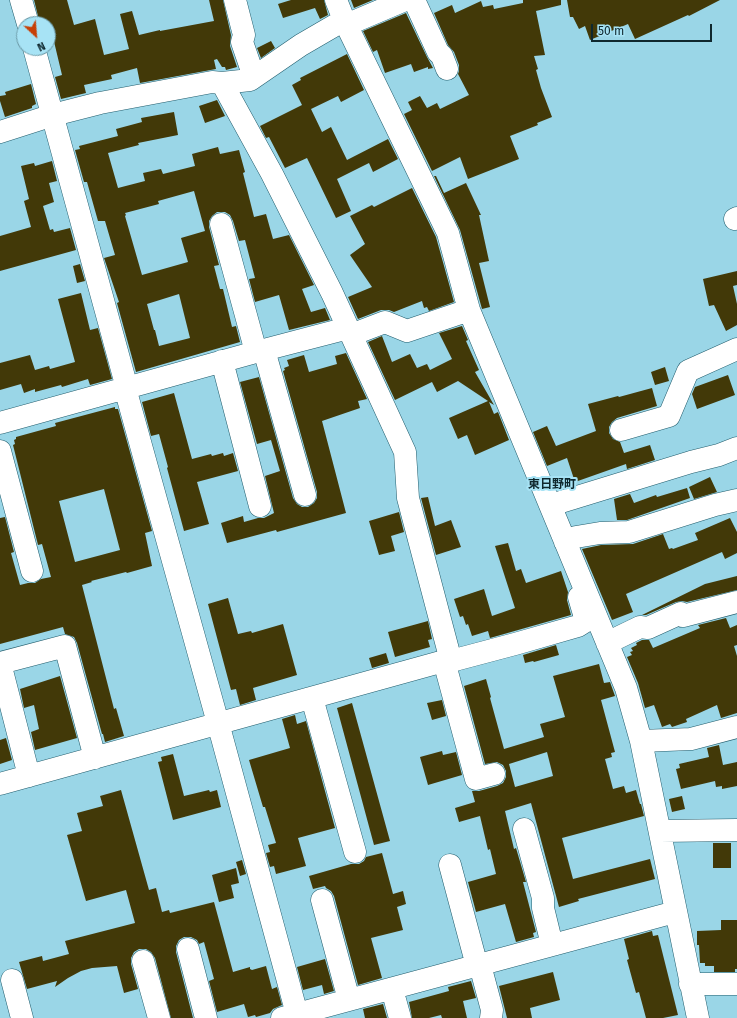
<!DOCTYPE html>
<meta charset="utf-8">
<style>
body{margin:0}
#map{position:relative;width:737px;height:1018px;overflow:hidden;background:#9ad6e7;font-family:"Fira Sans",sans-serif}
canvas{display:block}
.north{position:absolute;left:16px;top:16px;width:40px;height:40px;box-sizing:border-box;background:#a7e3f5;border:1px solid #6a98a5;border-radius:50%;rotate:154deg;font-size:11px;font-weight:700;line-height:16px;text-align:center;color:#0f282e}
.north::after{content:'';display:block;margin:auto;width:14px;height:18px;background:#c74007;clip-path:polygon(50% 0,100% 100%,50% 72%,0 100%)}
.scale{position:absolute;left:591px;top:24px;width:121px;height:18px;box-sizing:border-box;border:2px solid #0f282e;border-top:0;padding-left:5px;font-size:12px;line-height:14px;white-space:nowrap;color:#0f282e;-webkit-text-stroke:3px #a7e3f5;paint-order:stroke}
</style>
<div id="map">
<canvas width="737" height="1018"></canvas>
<div class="north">N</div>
<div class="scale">50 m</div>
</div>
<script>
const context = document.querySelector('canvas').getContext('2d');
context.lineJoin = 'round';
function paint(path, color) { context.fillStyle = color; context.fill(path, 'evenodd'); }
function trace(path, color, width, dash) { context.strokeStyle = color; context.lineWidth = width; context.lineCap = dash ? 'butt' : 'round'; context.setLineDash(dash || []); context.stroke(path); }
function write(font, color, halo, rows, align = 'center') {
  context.font = font + ' "Fira Sans","Noto Sans JP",sans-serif'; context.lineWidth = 4; context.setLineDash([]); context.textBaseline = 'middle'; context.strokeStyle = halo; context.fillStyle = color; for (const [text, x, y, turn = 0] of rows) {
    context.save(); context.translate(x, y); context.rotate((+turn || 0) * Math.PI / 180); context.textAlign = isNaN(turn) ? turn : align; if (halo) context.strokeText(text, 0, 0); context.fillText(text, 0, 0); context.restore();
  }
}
paint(new Path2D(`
 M34,0H67L74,25L95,19L104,55L129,49L120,14L132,11L139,35L160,30V31L214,21L209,0H223L231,35L230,46L237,67L226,70L225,67H222L217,59L214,60L216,69L140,83L137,68L111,75L112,79L84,85L86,93L61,99L55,77L62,75L51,29L48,30V24H40Z
 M291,0H324L328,15L320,19L315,8L283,18L278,4Z
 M351,0H373L354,8Z
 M523,0H561V5L536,11L545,55L534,56L538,69L536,70L541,88L552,117L537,123L538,125L510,136L519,159L468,179L460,157L432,171L404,114L412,110L408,102L420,96L427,108L437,103L440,109L469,95L458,74L459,71V65L454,52L448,45L434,13L452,5L455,13L481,1L483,7L493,5L494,9L523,3Z
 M567,0H720L689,16L688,15L635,39L628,24L590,40L585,26L579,29L573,17H570Z
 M406,13L427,57L433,68L428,69V67L414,72L411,64L385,73L377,50L373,52L363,31Z
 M271,41L275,48L261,58L257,48Z
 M347,54L364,90L341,102L338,96L311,109L322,132L331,127L347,160L388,139L398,159L373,172L369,163L337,179L351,211L336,218L307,158L285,168L269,137L266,138L260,126L302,105L292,85L301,80L300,78Z
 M31,84L36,104L32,106V108L5,117L0,101V96L6,95L5,92Z
 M217,100L225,116L205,123L199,106Z
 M174,112L178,135L138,143L139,145L108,153L118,188L145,181L143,173L161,169L163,174L195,166L192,154L218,147L220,154L239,150L245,172L243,173L254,217L266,214L273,239L289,235L314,285L302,289L311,312L325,308L330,320L289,330L279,295L255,302L249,279L255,278L245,240L239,241L233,221L230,215L225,212H217L212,216L209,221V227L219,265L214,266L220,289H223L232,327L236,326L240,342L136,372L117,303L119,302L104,258L115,255L105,221H98L87,182H84L75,150L80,149L79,146L118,136L116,129L142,122L141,118ZM194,191L205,231L181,238L188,262L142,275L125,216L126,215L125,213L159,204L158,201ZM179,294L190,338L159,346L155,330H154L147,304Z
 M52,161L57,181L49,183L54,202L43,206L50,230L53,229L54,232L70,228L76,250L0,271V236L31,227L24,201L29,199L21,166L34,163L35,166Z
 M434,176H436L444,193L466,183L481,215H479L489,261L479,263L490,307L482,309L460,230Z
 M412,188L436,237L454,302L429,311L427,307L424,308L422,301L394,312L389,310H381L358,319L348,297L372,287L350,255L365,244L350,216L372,205L374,207Z
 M80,264L85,281L77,283L73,266Z
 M737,271V285L733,286L737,304V325L726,331L714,305L709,306L703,279Z
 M81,293L90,330L98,328L112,379L90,385L88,379L62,387L61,385L35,392V389L24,393L21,384L0,390V363L30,355L35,370L49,366L50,369L75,362L58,299Z
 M462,326L468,340L466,341L479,370L475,372L494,405L489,402L494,414L498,412L509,440L475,455L467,435L458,439L449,418L488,401L458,381L437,392L432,382L395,400L368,342L382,336L392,362L410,354L417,368L427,364L430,370L452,359L439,333Z
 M346,353L367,399L358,401L360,408L322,421L346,513L277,532L276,530L227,543L221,523L243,516L244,522L258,518H264L274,513L265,476L280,471L271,440L257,444L240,382L259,377L293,498L297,504L302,507H308L314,503L317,498V492L283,371L285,370L284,368L289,366L287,360L304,355L309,372L337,364L335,356Z
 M665,367L669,381L655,385L651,372Z
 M728,375L735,395L697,409L692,394L695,387Z
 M652,388L657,406L617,418L612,422L609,427V433L613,439L620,442L624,453L650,445L655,460L627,469L626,464L575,482L567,458L547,466L533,432L547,426L556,446L596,431L588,404L618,396L619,397Z
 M174,393L192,459L211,454L212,456L223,453L224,456L233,453L238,471L197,482L209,524L184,531L167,468L168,467L159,434L151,436L142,402Z
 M115,407V409H118L152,531L145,533L152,566L127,573L126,572L91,581L92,582L82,585L114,709L116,708L124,736L105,742L103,734H102L77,643L74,637L65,634L63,627L0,644V518L5,517L14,552L11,553L20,585L28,583H35L41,579L51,577L42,544L38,545L13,445L15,444L14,440L16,439V437L56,426L55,423ZM104,489L120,550L75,562L59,501Z
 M710,477L717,492L694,499L689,487Z
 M687,488L690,498L627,520H617L614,499L630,494L634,503L656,495L657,497Z
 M428,497L435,526L451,520L461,547L436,555L421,498Z
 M399,512L404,532L391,536L395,551L379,555L369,521Z
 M730,518L737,532V553L725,559L722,552L626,594L633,612L612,620L582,549L601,545L633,544L663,534L669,549L672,548L673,549L698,540L695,533Z
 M508,543L516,571L521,569L526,583L561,571L568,592L567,600L571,615L490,638L488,631L472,636L468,624L466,625L463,616L460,617L454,599L484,589L492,616L515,608L495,546Z
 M737,576V590L687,602L682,601L676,602L646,615H642L705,584Z
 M228,598L238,634L251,631L252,633L283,624L297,675L253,688L256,700L240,705L236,689L231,690L208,604Z
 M726,618L730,628L737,625V645L734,646L737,656V713L721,718L717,705L686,719L687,722L672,727L670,724L662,727L654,705L645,708L638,683L627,657L632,655L630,652L633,651L631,648L637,645L636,643L642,640H649L653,648L700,628L698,625Z
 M428,621L432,639L428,640L430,647L395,657L388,632Z
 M556,645L559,655L534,662L533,661L525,663L523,655Z
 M386,653L389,663L372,668L369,658Z
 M599,664L604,683L610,682L615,696L601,700L615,752L611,753L612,757L605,759L613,789L624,786L626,793L636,790L640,804H641L644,816L562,838L573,879L650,859L655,879L578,899L579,901L559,907L531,803L505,811L514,849L516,848L526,882H523L536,932L533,933L534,937L516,942L505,904L476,912L468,882L496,874L490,849L488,850L480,816L459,822L455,808L475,802L472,791H479L497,786L503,783L506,777V771L503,765L497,762L485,764L464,686L486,679L491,697L490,698L504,749L544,737L540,724L565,717L553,676ZM547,752L553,776L515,787L509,764Z
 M60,676L77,738L35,750L31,732L39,729L34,705L24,708L20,689Z
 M442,700L446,716L432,720L427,703Z
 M352,703L390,841L374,845L337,708Z
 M295,715L297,724L306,721L335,828L298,838L306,866L276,874L274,866L270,867L266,853L270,852L268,845L276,843L265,807H263L249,760L290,748L282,719Z
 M6,738L12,760L0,764V740Z
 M719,745L723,765L737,762V786L722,789V786L716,787L715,781L681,789L676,769L680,768L679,764L709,757L707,748Z
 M442,751L443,755L456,752L462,775L428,785L420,757Z
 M173,754L184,796L209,790L210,792L217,790L221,807L173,820L158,762L162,761L161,757Z
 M121,790L149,890L156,888L162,912L169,910L170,913L214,902L233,972L250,967V969L252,970L266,966L272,989L277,987L282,1005L273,1009L270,1013L256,1017L255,1015L248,1017L244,1004L217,1012L209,981L214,979L204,942L199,944L197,940L191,937H184L179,940L176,946V952L193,1018H171L155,958L151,952L146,949H139L134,952L131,958V964L138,989L124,993L117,966L92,968L81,971L68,978L55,987L57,981L27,989L19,962L42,956L43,961L69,954L65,941L135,923L126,890L86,901L67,835L82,831L77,813L103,806L100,796Z
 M682,796L685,809L672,812L669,799Z
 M713,843H731V868H713Z
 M382,853L393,894L403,891L406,904L397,907L403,930L371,938L382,978L358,985L334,896L331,891L326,888L325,886L313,889L309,876L351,864H359L364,861L366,857Z
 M242,860L246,874L240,876L236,862Z
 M236,868L239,883L231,885L234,898L219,902L212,875Z
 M721,920H737V969H735V972H714V966H705V963H700L699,945H697V931L721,930Z
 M652,931L653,936L658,935L678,1015L663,1018H646L639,992L636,993L627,960L629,959L624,939Z
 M325,959L334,991L324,994L322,985L303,990L297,967Z
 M553,972L560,1000L530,1008L532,1018H507L499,986Z
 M471,981L476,998L463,1001L467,1018H442L441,1015L429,1018H412L409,1002L449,991L448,987Z
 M383,1004L387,1018H365L363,1009Z`), '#423908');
const minor = new Path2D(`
 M21,0L28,24
 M235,0L244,35L242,42L254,77
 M336,0L344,20L448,233L469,310L626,688L641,741L698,1018
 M414,0L438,52L442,56L447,69
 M346,25L405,0
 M34,48L127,388
 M222,83L272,174L332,293L405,452L408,498L451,661
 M0,132L53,115L100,103L212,82L222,83L250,80L301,45L344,20
 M735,219L737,218
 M221,224L256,352
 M351,335L385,322L407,331L469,310
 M264,350L305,495
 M222,361L260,506
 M125,388L218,723L298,1018
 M0,423L256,352L348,328
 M621,430L669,416L688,371L737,349
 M0,451L32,571
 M551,505L691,462L719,455L737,448
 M565,542L576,537L600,533L629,532L715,505L737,500
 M607,643L640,627L648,628L681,613L683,616L737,602
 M444,661L476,779L494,774
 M312,698L355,852
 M641,741L691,739L737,727
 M29,776L0,663L65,646L95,758
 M0,784L444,661H451L515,644L578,626L586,621L579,597
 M524,829L543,898V908L552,945
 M660,831L737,830
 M450,865L477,966
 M322,900L349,1000
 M188,949L206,1018
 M143,961L159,1018
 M480,965L492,1010L491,1018
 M12,980L22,1018
 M690,984H737
 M392,989L400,1018
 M282,1018L675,912`);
trace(minor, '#225d6d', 23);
trace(minor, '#fff', 22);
write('bold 12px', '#0f282e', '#a7e3f5', [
 ["東日野町",552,485]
]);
</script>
